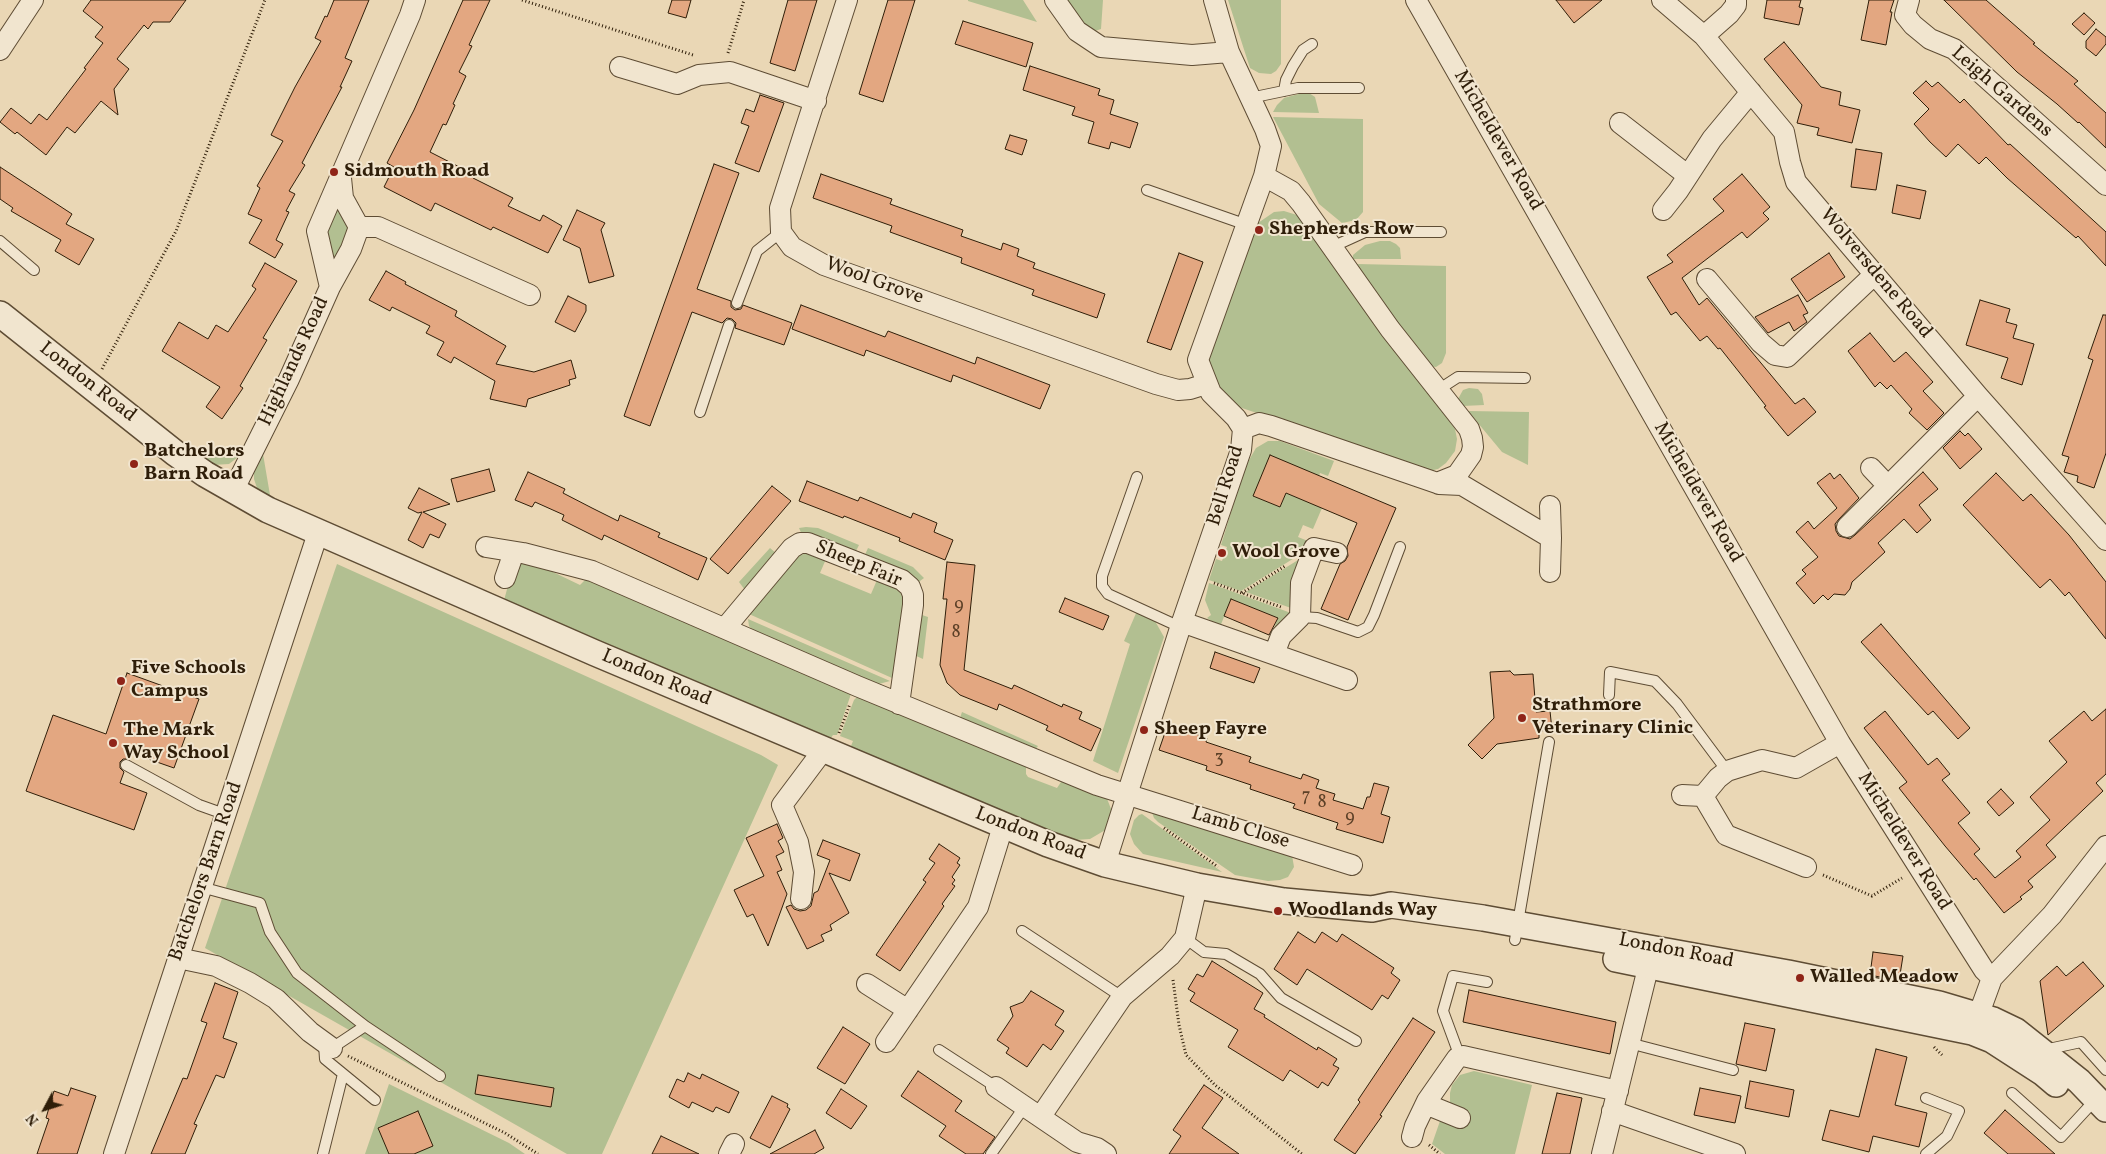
<!DOCTYPE html>
<style>
body{margin:0}
#map{position:relative;width:2106px;height:1154px;overflow:hidden;background:#ead7b5;font-family:Vollkorn,serif}
canvas{display:block}
.north{position:absolute;left:20px;top:1084px;width:50px;height:50px;-webkit-text-stroke:4px #f1e5cf;paint-order:stroke;rotate:230deg;font-size:14px;font-weight:700;line-height:20px;text-align:center;color:#2f1e09}
.north::after{content:'';display:block;margin:auto;width:18px;height:22px;background:#2f1e09;clip-path:polygon(50% 0,100% 100%,50% 72%,0 100%)}
</style>
<div id="map">
<canvas width="2106" height="1154"></canvas>
<div class="north">N</div>
</div>
<script>
const ctx = document.querySelector('canvas').getContext('2d');
ctx.lineJoin = 'round';
function paint(path, color) {
  ctx.fillStyle = color;
  ctx.fill(path, 'evenodd');
}
function poly(rows) {
  const path = new Path2D();
  for (const r of rows) {
    path.moveTo(r[0], r[1]);
    for (let i = 2; i < r.length; i += 2) path.lineTo(r[i], r[i + 1]);
  }
  return path;
}
function stroke(path, color, width, dash) {
  ctx.strokeStyle = color;
  ctx.lineWidth = width;
  ctx.lineCap = dash ? 'butt' : 'round';
  ctx.setLineDash(dash || []);
  ctx.stroke(path);
}
function label(font, color, halo, rows, align = 'center') {
  ctx.font = font + ' Vollkorn,serif';
  ctx.lineWidth = 4;
  ctx.setLineDash([]);
  ctx.textBaseline = 'middle';
  ctx.strokeStyle = halo;
  ctx.fillStyle = color;
  for (const [text, x, y, turn = 0] of rows) {
    ctx.save();
    ctx.translate(x, y);
    ctx.rotate((+turn || 0) * Math.PI / 180);
    ctx.textAlign = isNaN(turn) ? turn : align;
    if (halo) ctx.strokeText(text, 0, 0);
    ctx.fillText(text, 0, 0);
    ctx.restore();
  }
}
const green = poly([
 [968,0,1023,0,1037,22,968,1],
 [1065,0,1103,0,1101,29,1095,31,1082,23],
 [1228,0,1281,0,1281,64,1276,71,1271,74,1259,73,1250,68],
 [1302,93,1309,93,1315,97,1319,113,1273,112,1277,105,1284,98],
 [1273,117,1363,119,1363,212,1356,220,1342,223,1319,204],
 [338,209,347,218,349,231,336,258,332,257,326,231,334,212],
 [1284,211,1300,216,1455,429,1457,439,1455,451,1446,463,1438,469,1429,471,1236,406,1211,379,1208,361,1210,352,1258,223,1274,212],
 [1380,241,1390,241,1396,244,1400,248,1401,259,1353,259,1353,255,1365,245],
 [1357,264,1446,266,1446,353,1442,363,1436,367,1429,366,1396,325],
 [1469,388,1478,389,1482,394,1484,405,1463,406,1458,399,1463,390],
 [1468,411,1529,412,1528,465,1502,452],
 [1268,441,1280,441,1334,461,1328,476,1320,473,1319,476,1253,496,1280,507,1286,493,1322,508,1313,529,1303,525,1298,537,1308,541,1304,552,1241,591,1209,580,1216,559,1222,561,1227,547,1221,545,1245,467,1256,448],
 [244,447,246,448,242,454,229,464,213,465,204,459],
 [261,451,263,454,270,495,268,499,258,491,254,479,254,471],
 [806,527,818,528,859,545,855,553,803,537,799,528],
 [770,548,777,554,745,590,739,582],
 [868,548,913,567,924,578,916,584,864,557],
 [810,552,826,559,820,573,871,594,877,580,897,588,901,593,904,602,894,677,892,678,749,614,797,556],
 [1303,557,1293,584,1291,608,1246,592],
 [530,561,580,585,588,577,852,691,837,735,833,735,828,742,503,604,509,582,519,563],
 [337,564,761,755,778,765,602,1154,567,1154,205,948],
 [1209,583,1291,613,1272,633,1278,618,1231,599,1220,627,1207,618,1211,615,1205,600],
 [1137,611,1155,621,1164,637,1118,773,1093,761,1130,644,1124,641],
 [919,614,928,617,923,659,914,655],
 [748,619,890,681,875,685,754,632,749,626],
 [858,696,1026,766,1026,774,1028,777,1057,788,1061,782,1064,781,1106,796,1111,809,1111,818,1107,829,1090,839,1075,840,989,809,849,751,853,741,840,736,854,700],
 [962,712,1038,746,1035,750,959,721],
 [1151,810,1292,855,1294,867,1288,877,1280,880,1268,881,1235,875,1158,822,1154,818],
 [1142,814,1222,872,1143,854,1134,844,1130,834,1134,820,1139,815],
 [1474,1071,1532,1085,1515,1154,1445,1154,1432,1144,1440,1121,1461,1126,1450,1102,1450,1093,1452,1085,1460,1075],
 [389,1084,509,1143,525,1154,365,1154]
]);
const building = poly([
 [91,0,186,0,170,22,153,22,148,29,144,25,117,59,129,69,114,89,118,115,101,101,75,133,67,127,46,155,17,132,15,134,0,122,11,108,31,124,39,114,47,120,86,69,84,68,103,43,95,37,103,27,83,11,91,0],
 [334,0,369,0,345,58,352,61,340,87,342,87,302,163,305,165,289,191,295,194,286,211,289,212,276,240,283,244,275,258,249,243,262,220,248,214,260,188,257,186,283,141,271,135,295,87,321,41,315,38,325,16,327,17,334,0],
 [463,0,490,0,469,45,472,46,459,72,466,76,453,104,455,105,446,125,443,124,430,152,475,175,473,178,513,198,508,206,540,221,543,215,562,226,548,253,493,227,491,230,435,203,431,211,384,187,394,167,387,163,414,110,463,0],
 [672,0,691,0,686,18,668,13,672,0],
 [788,0,817,0,795,71,770,63,788,0],
 [888,0,915,0,883,102,859,94,888,0],
 [1556,0,1602,0,1574,23,1556,0],
 [1767,0,1801,0,1799,7,1803,8,1799,25,1764,18,1767,0],
 [1869,0,1894,0,1890,12,1892,12,1886,45,1861,40,1869,0],
 [1944,0,1986,0,2035,43,2033,44,2078,81,2074,84,2106,113,2106,148,2079,122,2078,123,2057,104,2017,72,1944,0],
 [2084,13,2095,23,2084,35,2072,24,2084,13],
 [963,21,1033,43,1026,67,955,44,963,21],
 [2096,29,2106,37,2106,44,2096,56,2086,48,2086,41,2096,29],
 [1784,42,1821,87,1841,92,1839,105,1860,110,1852,143,1817,135,1819,128,1797,123,1802,105,1764,59,1784,42],
 [1030,66,1100,89,1098,95,1114,100,1110,114,1138,123,1130,148,1111,142,1109,149,1088,143,1094,122,1072,115,1075,107,1023,90,1030,66],
 [1926,81,1932,87,1938,82,1960,103,1964,99,2008,145,2010,144,2106,232,2106,266,2078,236,2076,238,2007,178,1986,157,1979,164,1958,144,1946,157,1930,142,1914,124,1929,109,1913,93,1926,81],
 [760,95,784,103,759,172,735,163,749,126,741,123,746,109,754,112,760,95],
 [1010,135,1027,140,1022,155,1005,149,1010,135],
 [1856,149,1882,153,1876,190,1851,187,1856,149],
 [714,164,739,173,697,289,731,301,731,307,735,310,741,309,743,305,792,323,784,345,735,328,736,323,732,319,727,318,722,323,692,312,650,426,624,416,714,164],
 [0,167,72,214,66,224,94,239,79,265,55,251,61,240,11,211,13,208,0,199,0,167],
 [821,174,892,199,890,204,963,230,961,236,1001,250,1003,243,1019,249,1017,256,1035,263,1033,268,1105,294,1097,318,1032,295,1034,290,961,263,962,258,890,232,892,226,813,198,821,174],
 [1742,174,1770,207,1763,213,1769,219,1747,238,1742,232,1682,278,1699,305,1707,298,1795,404,1804,398,1816,412,1788,436,1764,407,1766,406,1720,348,1718,349,1707,336,1700,341,1676,312,1671,315,1647,277,1673,262,1667,255,1724,211,1713,199,1742,174],
 [1897,185,1926,191,1920,219,1892,213,1897,185],
 [577,210,605,223,601,230,614,276,589,283,580,248,563,240,577,210],
 [1179,253,1203,262,1171,350,1147,342,1179,253],
 [1829,253,1845,277,1807,302,1791,279,1829,253],
 [265,263,297,281,263,338,267,340,240,386,243,388,222,419,206,407,220,387,162,351,179,322,208,339,216,325,228,332,256,289,252,286,265,263],
 [386,271,406,282,405,284,457,311,455,316,506,346,496,364,534,372,571,360,576,378,569,380,570,385,528,399,526,407,490,399,495,381,454,357,451,363,437,355,444,342,426,333,430,326,392,307,390,311,369,300,386,271],
 [1798,295,1808,313,1803,315,1807,322,1794,331,1789,322,1768,333,1755,317,1798,295],
 [568,296,586,305,586,311,575,332,555,322,568,296],
 [1980,300,2010,309,2006,322,2017,325,2013,338,2034,344,2022,385,2001,378,2008,358,1966,345,1980,300],
 [801,305,885,337,888,331,975,364,977,357,1050,385,1040,409,953,375,951,382,866,350,864,356,792,329,801,305],
 [2103,315,2106,315,2106,453,2094,488,2077,482,2078,476,2064,472,2069,457,2062,455,2093,360,2088,358,2103,315],
 [1870,333,1894,362,1906,352,1933,382,1923,391,1944,413,1927,430,1909,413,1912,409,1891,385,1887,389,1880,382,1875,387,1848,351,1870,333],
 [1960,431,1965,436,1968,433,1982,449,1960,469,1943,448,1960,431],
 [1270,455,1396,508,1348,620,1321,609,1340,564,1345,561,1348,556,1347,547,1357,523,1286,493,1280,507,1253,496,1270,455],
 [489,469,495,491,457,502,451,479,489,469],
 [528,472,565,489,563,493,592,508,618,521,620,515,660,533,658,537,707,558,698,580,604,535,602,540,562,520,564,515,535,502,532,507,515,500,528,472],
 [1923,472,1938,489,1919,505,1931,520,1917,533,1904,519,1878,543,1885,552,1852,582,1850,589,1845,595,1834,594,1828,600,1823,595,1814,604,1796,583,1806,574,1802,570,1818,557,1796,532,1808,521,1814,529,1837,508,1817,483,1830,473,1834,479,1840,474,1859,498,1839,519,1835,524,1836,531,1839,536,1850,539,1855,535,1923,472],
 [1996,473,2023,501,2031,494,2069,535,2106,582,2106,639,2069,592,2065,596,2050,579,2040,588,1963,505,1996,473],
 [807,481,858,501,860,497,911,518,913,513,937,523,934,532,953,540,945,560,899,541,900,538,844,516,843,518,799,501,807,481],
 [772,486,791,501,728,574,710,559,772,486],
 [419,488,450,504,423,512,446,524,439,538,430,534,423,548,408,540,422,512,418,513,408,508,419,488],
 [947,562,975,565,964,670,1012,689,1014,685,1062,707,1063,704,1082,712,1079,719,1101,729,1091,751,1046,730,1048,726,999,704,997,710,960,695,947,683,940,665,947,599,943,599,947,562],
 [1065,598,1109,616,1103,630,1059,612,1065,598],
 [1231,599,1278,618,1269,635,1224,616,1231,599],
 [1881,624,1970,728,1958,739,1933,711,1928,715,1861,642,1881,624],
 [1215,652,1260,668,1254,683,1210,668,1215,652],
 [1510,671,1514,675,1533,674,1536,712,1550,711,1552,730,1539,731,1539,738,1497,744,1482,759,1468,745,1494,718,1490,672,1510,671],
 [127,673,199,699,174,768,131,753,128,759,123,759,120,762,120,768,124,772,120,783,147,793,134,830,26,791,53,715,106,734,127,673],
 [2106,709,2106,774,2096,783,2103,791,2046,845,2056,857,2028,881,2033,887,2020,897,2022,899,2004,913,1976,878,1974,880,1945,846,1899,788,1907,782,1864,728,1885,711,1928,765,1937,758,1950,774,1942,780,1970,813,1958,823,1980,849,1974,854,1995,878,2021,857,2016,851,2050,820,2030,797,2067,762,2049,741,2084,711,2092,721,2106,709],
 [1168,724,1207,738,1206,742,1251,757,1249,762,1301,779,1303,774,1319,780,1316,788,1335,794,1333,800,1363,809,1367,797,1370,797,1374,783,1389,787,1381,814,1390,817,1383,843,1336,829,1338,823,1293,808,1295,804,1250,789,1251,785,1206,770,1207,766,1159,750,1168,724],
 [2001,789,2014,803,1999,816,1987,802,2001,789],
 [777,824,783,838,778,841,784,852,776,856,782,870,777,872,787,894,768,946,753,914,747,917,734,890,764,876,746,838,777,824],
 [823,840,860,854,850,881,829,873,849,913,830,925,832,930,821,935,824,941,807,949,786,907,791,905,794,909,800,911,806,910,811,906,814,893,818,891,830,860,817,855,823,840],
 [939,844,960,858,957,863,960,865,952,877,955,880,952,884,955,886,942,904,944,906,900,971,876,955,926,882,923,880,935,863,929,859,939,844],
 [1298,932,1315,943,1322,932,1337,942,1342,934,1394,968,1391,973,1400,980,1388,999,1382,995,1372,1010,1307,969,1297,985,1274,969,1298,932],
 [1873,952,1903,956,1899,981,1870,975,1873,952],
 [1212,961,1263,993,1254,1009,1265,1015,1264,1017,1317,1050,1318,1047,1337,1059,1333,1065,1339,1068,1328,1086,1322,1082,1318,1088,1290,1070,1283,1081,1228,1047,1238,1030,1190,1001,1195,993,1188,989,1197,974,1203,977,1212,961],
 [2083,962,2104,986,2048,1035,2040,981,2057,966,2066,976,2083,962],
 [215,983,238,992,223,1038,237,1043,224,1078,216,1075,194,1124,197,1125,185,1154,151,1154,183,1078,187,1079,207,1023,201,1021,215,983],
 [1469,990,1616,1022,1610,1054,1463,1022,1469,990],
 [1031,991,1064,1011,1055,1025,1064,1031,1051,1050,1043,1044,1027,1067,1006,1053,1009,1048,997,1040,1013,1016,1010,1007,1023,1002,1031,991],
 [1413,1018,1435,1032,1380,1115,1382,1116,1355,1154,1334,1140,1360,1102,1358,1100,1413,1018],
 [1745,1023,1775,1029,1766,1071,1736,1064,1745,1023],
 [843,1027,870,1044,845,1084,817,1068,843,1027],
 [1876,1049,1907,1057,1895,1105,1927,1113,1919,1147,1873,1136,1869,1152,1822,1140,1830,1110,1859,1117,1876,1049],
 [918,1071,962,1101,955,1111,995,1137,983,1154,966,1154,939,1136,946,1126,901,1096,918,1071],
 [688,1073,700,1079,702,1074,739,1092,729,1113,716,1107,713,1112,692,1102,689,1108,669,1097,677,1079,684,1082,688,1073],
 [478,1075,554,1088,551,1107,475,1094,478,1075],
 [1750,1081,1794,1090,1789,1117,1745,1108,1750,1081],
 [1204,1085,1223,1098,1202,1128,1239,1154,1169,1154,1181,1136,1173,1130,1204,1085],
 [71,1088,96,1096,77,1154,37,1154,49,1119,46,1118,54,1091,68,1096,71,1088],
 [1700,1088,1741,1096,1735,1123,1694,1115,1700,1088],
 [841,1089,867,1106,851,1129,826,1113,841,1089],
 [1557,1093,1582,1098,1570,1154,1542,1154,1557,1093],
 [772,1096,788,1104,787,1107,790,1109,770,1148,750,1138,772,1096],
 [2005,1110,2055,1154,2008,1154,1984,1133,2005,1110],
 [418,1111,433,1146,414,1154,389,1154,378,1128,418,1111],
 [815,1130,824,1148,814,1154,770,1154,815,1130],
 [661,1136,699,1154,652,1154,661,1136]
]);
const path = poly([
 [522,0,693,55],
 [728,53,744,0],
 [102,369,176,231,265,0],
 [1214,583,1281,607],
 [1242,593,1285,566],
 [839,733,850,704],
 [1164,828,1218,867],
 [1823,875,1872,896,1902,878],
 [1173,980,1179,1025,1186,1055,1215,1085,1302,1154],
 [1934,1047,1942,1055],
 [348,1056,505,1133,538,1154],
 [1429,1145,1440,1154]
]);
const service = poly([
 [1284,91,1286,80,1293,66,1303,50,1312,44],
 [1250,98,1298,88,1359,88],
 [1147,190,1247,225],
 [0,241,34,270],
 [1332,247,1365,232,1441,232],
 [737,303,757,251,781,232],
 [1438,390,1458,377,1525,378],
 [700,412,729,325],
 [1137,477,1102,576,1102,586,1108,594,1180,627],
 [1300,617,1317,618,1358,632,1368,627,1374,615,1400,547],
 [1609,695,1610,672,1655,681,1677,704,1727,771],
 [126,765,199,805,227,815],
 [201,887,260,903,270,932,297,973,365,1026,440,1076],
 [1022,931,1122,997],
 [1185,938,1204,952,1226,954,1260,974,1281,998,1356,1041],
 [1515,940,1549,742],
 [1629,1043,1733,1070],
 [324,1044,325,1059,375,1100],
 [332,1048,365,1026],
 [939,1050,996,1087],
 [2044,1050,2081,1042,2106,1070],
 [1460,1057,1443,1011,1453,976,1487,982],
 [2012,1093,2061,1137,2096,1099],
 [323,1154,343,1074],
 [991,1154,1025,1106],
 [1926,1154,1947,1136,1959,1111,1926,1098]
]);
const minor = poly([
 [847,0,780,208,781,232,792,247,824,265,1156,384,1178,390,1190,389,1206,384],
 [1055,0,1077,31,1101,47,1192,55,1229,52],
 [1416,0,1840,743,1984,970,1992,978],
 [1662,0,1704,36,1784,132,1790,162,1796,182,1978,396,2106,540],
 [1909,0,1905,15,1913,25,1930,39,1954,49,2106,185],
 [1704,36,1729,14,1736,5,1736,0],
 [0,50,33,0],
 [620,67,677,84,699,75,730,72,816,101],
 [1620,123,1687,175],
 [1663,210,1678,191,1712,139,1751,92],
 [359,227,378,227,530,295],
 [1707,279,1761,343,1775,355,1787,357,1875,274],
 [330,287,351,249,359,227,343,198,341,178],
 [1243,429,1259,423,1271,426,1437,483,1457,475,1471,455,1473,447,1472,438,1469,429,1390,329,1301,203,1291,191,1264,176],
 [1871,468,1888,486],
 [1439,484,1462,485,1551,538,1550,572],
 [233,491,289,379,330,287,317,231,410,15,415,0],
 [1550,506,1551,538],
 [1847,527,1978,396],
 [486,547,523,553,592,571,857,686,1097,785,1352,865],
 [505,578,514,552],
 [1182,622,1347,680],
 [725,628,792,548,800,543,808,543,902,580,910,587,913,595,913,605,899,704],
 [1274,654,1281,636,1300,617,1301,583,1314,548,1337,553],
 [1682,795,1703,796],
 [1105,864,1182,622,1241,450,1243,429,1236,418,1211,393,1198,360,1264,176,1271,146,1265,129,1229,52,1214,0],
 [1806,867,1726,835,1703,796,1718,778,1727,771,1762,760,1796,768,1840,743],
 [801,899,804,872,798,842,782,805,824,749],
 [178,958,216,966,250,983,276,999,310,1032,332,1048],
 [867,984,908,1010],
 [1973,1030,1992,978,2052,915,2106,846],
 [886,1042,978,907,1003,826],
 [996,1087,1077,1142,1097,1148,1106,1154],
 [1427,1101,1433,1107,1460,1118],
 [1612,1111,1735,1154],
 [1041,1116,1122,997,1170,956,1185,938,1197,886],
 [1412,1137,1415,1126,1427,1101,1457,1058,1463,1056,1618,1091],
 [114,1154,318,533],
 [729,1154,734,1144],
 [1602,1154,1652,952]
]);
const tertiary = poly([
 [0,314,175,453,205,474,268,510,595,653,1048,844,1105,864,1197,886,1284,901,1372,909,1391,905,1483,918,1788,973,1939,1004,1993,1020,2016,1031,2079,1081,2106,1109],
 [1616,959,1972,1032,1992,1040,2043,1073,2056,1084]
]);
const markers = [
 [334,172,5,"#8f2418"],
 [1259,230,5,"#8f2418"],
 [134,464,5,"#8f2418"],
 [1222,553,5,"#8f2418"],
 [121,681,5,"#8f2418"],
 [1522,718,5,"#8f2418"],
 [1144,730,5,"#8f2418"],
 [113,743,5,"#8f2418"],
 [1278,911,5,"#8f2418"],
 [1800,978,5,"#8f2418"]
];
const numberNames = [
 ["9",959,607],
 ["8",956,634],
 ["3",1219,760],
 ["7",1306,798],
 ["8",1322,804],
 ["9",1350,819]
];
const streetNames = [
 ["Leigh Gardens",2001,93,41],
 ["Micheldever Road",1497,141,60],
 ["Wolversdene Road",1875,274,50],
 ["Wool Grove",874,282,20],
 ["Highlands Road",295,362,-65],
 ["London Road",87,383,38],
 ["Bell Road",1227,486,-73],
 ["Micheldever Road",1697,493,60],
 ["Sheep Fair",858,565,23],
 ["London Road",656,679,23],
 ["Lamb Close",1240,829,17],
 ["London Road",1030,835,21],
 ["Micheldever Road",1903,842,58],
 ["Batchelors Barn Road",207,872,-71],
 ["London Road",1676,952,11]
];
const poiNames = [
 ["Sidmouth Road",344,172],
 ["Shepherds Row",1269,230],
 ["Batchelors",144,452],
 ["Barn Road",144,475],
 ["Wool Grove",1232,553],
 ["Five Schools",131,669],
 ["Campus",131,692],
 ["Strathmore",1532,706],
 ["Veterinary Clinic",1532,729],
 ["Sheep Fayre",1154,730],
 ["The Mark",123,731],
 ["Way School",123,754],
 ["Woodlands Way",1288,911],
 ["Walled Meadow",1810,978]
];
paint(green, '#b2bf91');
paint(building, '#e3a781');
stroke(building, '#2f1e09', 1);
stroke(service, '#5e4c34', 12);
stroke(minor, '#5e4c34', 22);
stroke(tertiary, '#5e4c34', 28);
stroke(path, '#2f1e09', 3, [1, 2.5]);
stroke(service, '#f1e5cf', 10);
stroke(minor, '#f1e5cf', 20);
stroke(tertiary, '#f1e5cf', 25);
for (const [x, y, r, color] of markers) {
  const dot = new Path2D();
  dot.arc(x, y, r, 0, 2 * Math.PI);
  ctx.fillStyle = color;
  ctx.fill(dot);
  stroke(dot, '#f1e5cf', 2);
}
label('18px', '#5c4027', null, numberNames);
label('20px', '#2f1e09', '#f1e5cf', streetNames);
label('bold 20px', '#2f1e09', '#f1e5cf', poiNames, 'left');
</script>
